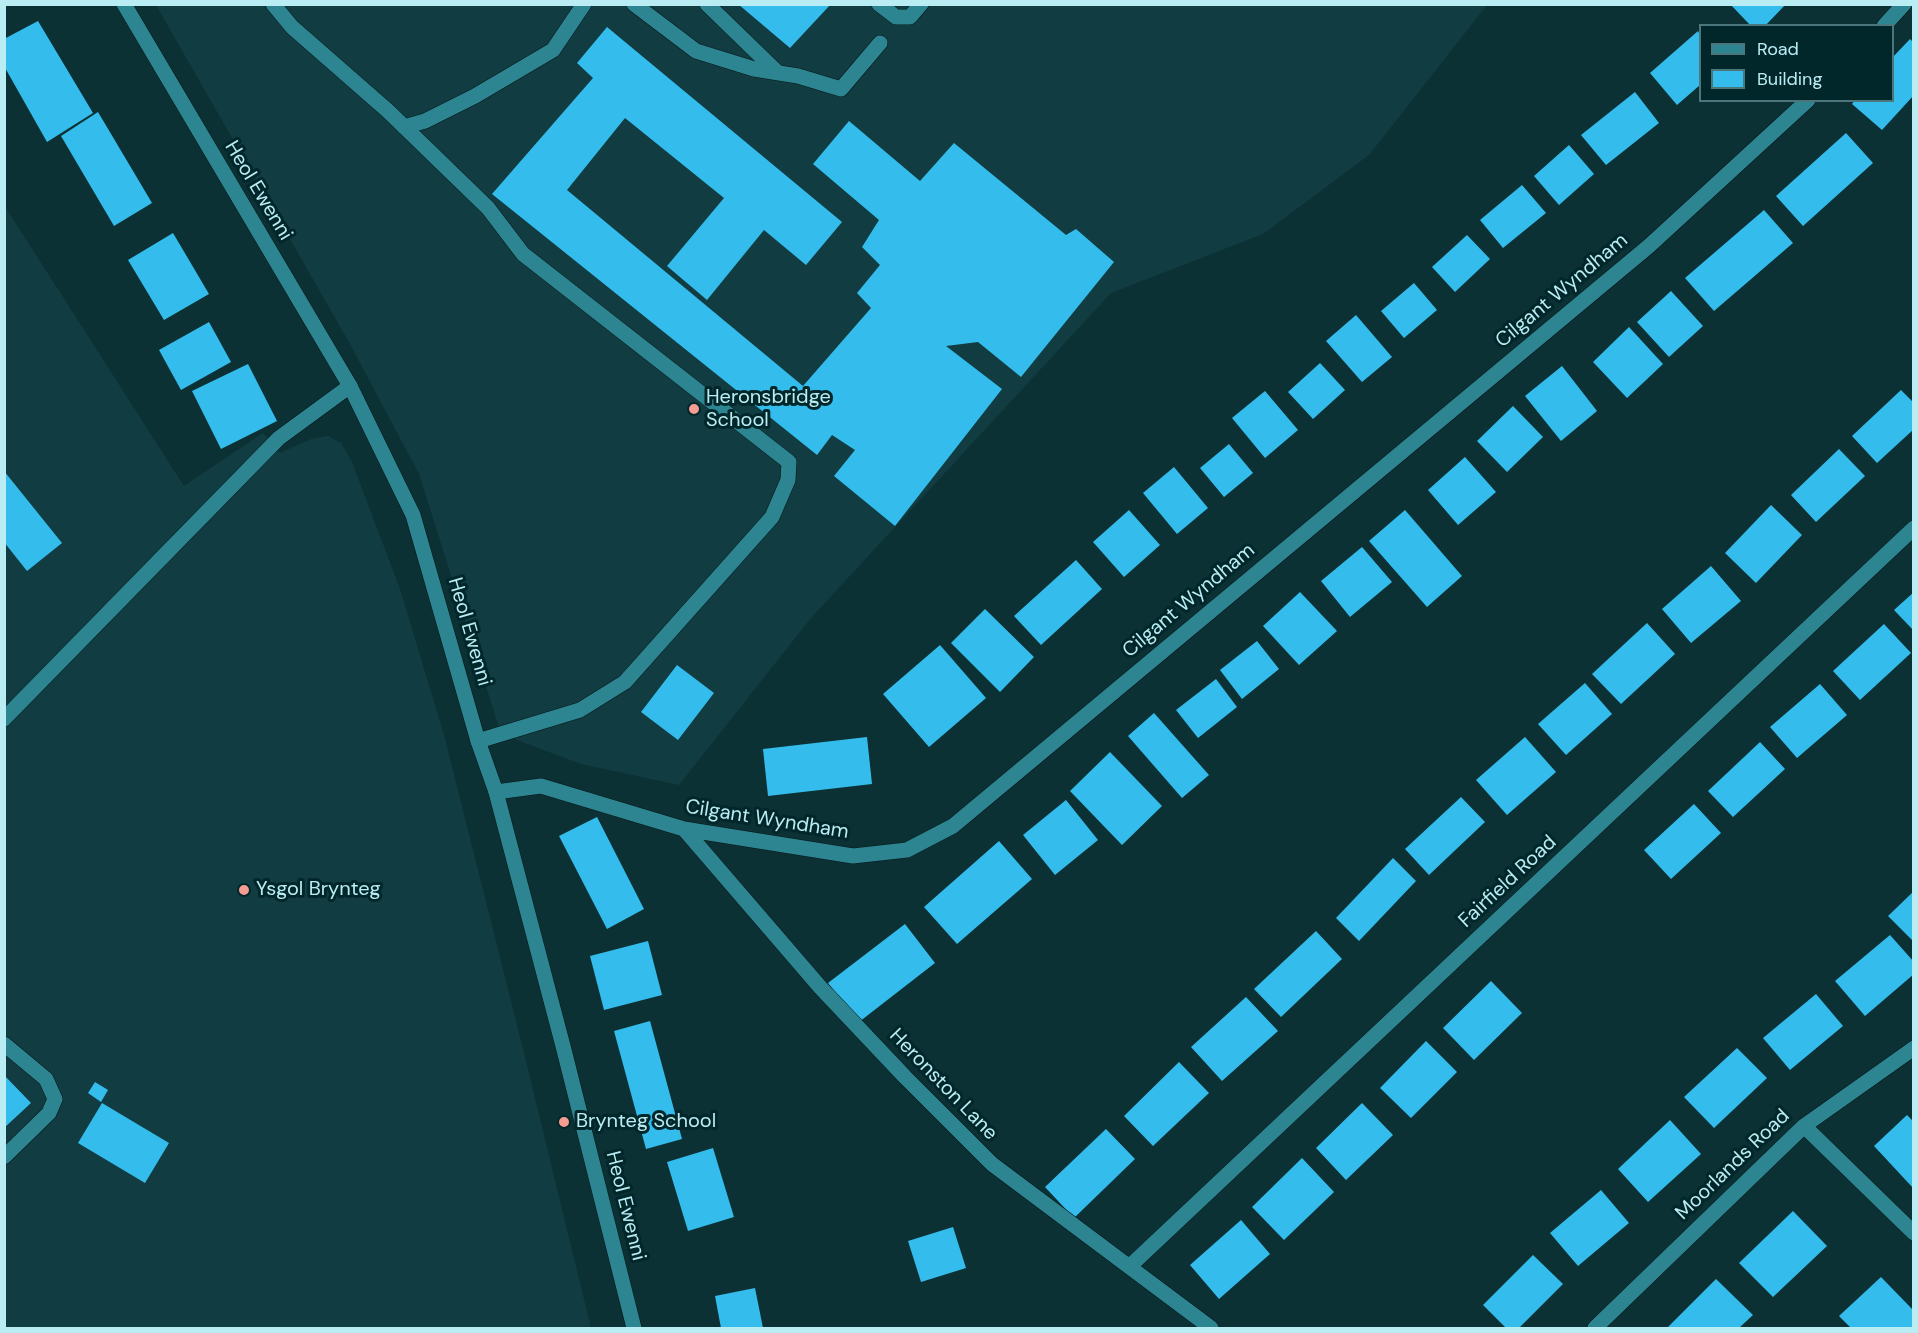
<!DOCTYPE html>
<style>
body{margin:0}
#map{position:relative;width:1918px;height:1333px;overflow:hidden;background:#0c3135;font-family:"DM Sans",sans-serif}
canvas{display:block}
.frame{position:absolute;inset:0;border:6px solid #baecf3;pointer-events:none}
.legend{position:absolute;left:1699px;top:24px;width:195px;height:78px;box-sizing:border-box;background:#01272b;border:2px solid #4b767b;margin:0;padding:8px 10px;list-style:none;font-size:18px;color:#baecf3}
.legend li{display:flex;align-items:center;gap:12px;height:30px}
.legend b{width:30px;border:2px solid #4b767b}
</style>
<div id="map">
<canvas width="1918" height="1333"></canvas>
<div class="frame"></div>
<ul class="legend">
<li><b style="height:8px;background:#2c8590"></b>Road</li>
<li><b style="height:16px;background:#34bdec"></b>Building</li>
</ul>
</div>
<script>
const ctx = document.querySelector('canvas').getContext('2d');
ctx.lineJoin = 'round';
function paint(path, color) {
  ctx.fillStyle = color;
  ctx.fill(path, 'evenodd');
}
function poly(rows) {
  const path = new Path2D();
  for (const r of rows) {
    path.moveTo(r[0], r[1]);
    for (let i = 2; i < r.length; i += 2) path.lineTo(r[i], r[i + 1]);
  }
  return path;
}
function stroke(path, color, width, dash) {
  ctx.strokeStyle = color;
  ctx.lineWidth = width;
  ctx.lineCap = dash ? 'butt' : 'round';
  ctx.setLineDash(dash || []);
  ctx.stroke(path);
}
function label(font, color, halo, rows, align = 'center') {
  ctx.font = font + ' "DM Sans",sans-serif';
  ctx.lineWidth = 6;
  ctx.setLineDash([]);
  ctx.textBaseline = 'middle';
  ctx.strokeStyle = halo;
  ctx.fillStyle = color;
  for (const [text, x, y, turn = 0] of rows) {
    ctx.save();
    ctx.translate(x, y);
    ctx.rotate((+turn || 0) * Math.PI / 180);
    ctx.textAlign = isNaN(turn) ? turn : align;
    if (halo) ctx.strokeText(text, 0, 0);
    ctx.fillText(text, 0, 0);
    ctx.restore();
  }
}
const built = poly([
 [156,5,1487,5,1369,155,1263,234,1111,293,811,618,679,785,581,764,501,734,419,474,350,344],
 [4,205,184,486,263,433,280,453,311,439,328,436,341,443,352,462,400,589,444,735,522,1045,591,1328,5,1328]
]);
const building = poly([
 [738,4,831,4,790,48],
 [1730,4,1786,4,1765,26,1751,26],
 [38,21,93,113,47,142,4,66,4,39],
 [607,27,842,222,806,265,764,230,707,300,667,266,724,198,625,118,567,190,803,386,871,308,857,293,880,265,862,247,879,220,813,164,849,121,920,181,954,143,1066,235,1076,229,1114,262,1021,377,978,342,946,346,1002,389,895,526,834,476,855,450,832,435,817,455,492,194,593,78,577,63],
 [1698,31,1700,35,1700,85,1677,105,1650,73],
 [1910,39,1914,43,1914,95,1882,130,1852,104,1855,100,1892,100,1892,58],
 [1635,92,1659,123,1606,165,1581,135],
 [98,112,152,203,114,226,61,136],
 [1846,133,1873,163,1803,226,1776,196],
 [1569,145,1594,174,1559,205,1534,176],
 [1522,185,1546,213,1503,248,1480,220],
 [1764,210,1793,243,1714,311,1685,278],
 [173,233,209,294,164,320,128,260],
 [1467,235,1490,259,1455,292,1432,267],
 [1414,283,1437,310,1404,338,1381,311],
 [1671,291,1703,326,1669,357,1637,322],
 [1356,315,1392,357,1362,382,1326,341],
 [209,322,231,362,181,390,159,350],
 [1629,327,1663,364,1627,398,1593,362],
 [1320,363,1345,390,1313,419,1288,392],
 [248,364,277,421,221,449,192,391],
 [1562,366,1597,411,1561,441,1525,396],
 [1901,390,1914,403,1914,429,1877,463,1852,436],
 [1265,391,1298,430,1265,458,1232,418],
 [1513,406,1543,437,1507,472,1477,441],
 [1229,444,1253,473,1224,497,1200,468],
 [1839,449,1865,476,1816,522,1791,495],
 [1465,457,1496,492,1458,525,1428,490],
 [1174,467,1208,508,1177,534,1143,493],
 [4,471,62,543,27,571,4,542],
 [1771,505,1802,535,1756,583,1725,553],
 [1129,510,1160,545,1124,577,1093,542],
 [1405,510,1462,576,1427,607,1369,541],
 [1362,547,1392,582,1350,617,1321,581],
 [1076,560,1102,589,1041,645,1014,616],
 [1711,566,1741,601,1691,643,1662,609],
 [1300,592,1337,631,1299,665,1263,626],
 [1914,592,1914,631,1894,610],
 [985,609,1034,657,1000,692,951,643],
 [1647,623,1675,654,1621,704,1592,674],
 [1884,624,1911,653,1860,700,1833,671],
 [1257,641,1279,669,1242,699,1220,670],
 [940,645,986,698,929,747,883,694],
 [677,665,714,693,678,740,641,712],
 [1216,679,1237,707,1198,738,1176,710],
 [1585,683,1612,714,1566,755,1538,724],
 [1820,684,1847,715,1797,758,1770,727],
 [1154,713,1209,775,1182,798,1128,736],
 [867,737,872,784,768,796,763,749],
 [1525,737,1556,772,1507,815,1476,780],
 [1760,742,1785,769,1733,817,1708,791],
 [1110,752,1162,806,1122,845,1070,791],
 [1461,797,1485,822,1429,875,1405,849],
 [1066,800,1098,840,1055,875,1023,835],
 [1694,804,1721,833,1671,879,1644,850],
 [597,817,644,909,607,929,559,836],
 [999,841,1032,879,957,944,924,907],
 [1393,858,1416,881,1359,941,1336,918],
 [1914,891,1914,942,1888,916],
 [905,924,935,963,859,1022,828,983],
 [1316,931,1342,959,1281,1017,1254,989],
 [1890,935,1914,962,1914,974,1865,1016,1835,981],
 [648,941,662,995,604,1010,590,956],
 [1491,981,1522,1013,1474,1060,1443,1028],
 [1816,994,1843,1026,1790,1070,1763,1038],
 [1246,997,1278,1031,1222,1081,1191,1047],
 [650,1021,682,1139,646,1149,614,1031],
 [1426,1041,1457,1072,1411,1118,1380,1088],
 [1737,1048,1767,1078,1714,1128,1684,1097],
 [1179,1062,1209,1093,1153,1146,1124,1116],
 [4,1075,31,1103,4,1128],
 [95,1082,108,1090,101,1102,88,1093],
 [102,1103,169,1143,145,1183,78,1143],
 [1362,1103,1393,1135,1346,1180,1316,1148],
 [1907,1115,1914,1122,1914,1189,1874,1146],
 [1670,1120,1701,1154,1648,1202,1618,1169],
 [1106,1129,1135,1159,1074,1218,1045,1187],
 [713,1148,734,1217,688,1231,667,1162],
 [1302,1158,1334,1192,1284,1240,1252,1207],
 [1601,1190,1629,1223,1578,1266,1550,1233],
 [1793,1211,1827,1246,1773,1297,1739,1263],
 [1241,1220,1270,1254,1219,1299,1190,1265],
 [953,1227,966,1268,921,1282,908,1241],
 [1533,1255,1563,1284,1519,1328,1506,1328,1483,1305],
 [1881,1277,1914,1311,1914,1328,1851,1328,1839,1316],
 [1716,1279,1753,1315,1739,1328,1667,1328],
 [755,1288,763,1328,721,1328,715,1296]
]);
const lane = poly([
 [273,4,292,27,388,111,488,208,523,254,789,462,788,480,772,517,625,682,580,710,478,741],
 [634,4,696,51,754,69,798,76,841,89,880,43],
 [707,4,777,72],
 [879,4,896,17,910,17,921,4],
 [404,127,425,121,475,96,553,50,584,4],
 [4,719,279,438,350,386],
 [4,1044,46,1079,55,1099,49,1113,4,1157]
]);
const street = poly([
 [1884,26,1904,4],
 [496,792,541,786,684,829,853,856,907,850,953,826,1649,246,1808,100],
 [684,829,820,987,905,1077,992,1164,1211,1328],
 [1804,1126,1914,1233],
 [1130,1266,1914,528],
 [1595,1328,1804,1126,1914,1048]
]);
const secondary = poly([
 [124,4,350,386,413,515,478,741,496,792,563,1046,634,1328]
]);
const markers = [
 [694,409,6,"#f59c93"],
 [244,890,6,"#f59c93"],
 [564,1122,6,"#f59c93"]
];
const streetNames = [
 ["Heol Ewenni",258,191,59],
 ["Cilgant Wyndham",1562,291,-40],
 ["Cilgant Wyndham",1189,601,-40],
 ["Heol Ewenni",469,632,74],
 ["Cilgant Wyndham",767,820,9],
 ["Fairfield Road",1508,882,-43],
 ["Heronston Lane",943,1085,46],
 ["Moorlands Road",1733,1165,-44],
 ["Heol Ewenni",625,1206,76]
];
const poiNames = [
 ["Heronsbridge",706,398],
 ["School",706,421],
 ["Ysgol Brynteg",256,890],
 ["Brynteg School",576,1122]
];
paint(built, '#113c41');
paint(building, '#34bdec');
stroke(lane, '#071618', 16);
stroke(street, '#071618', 16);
stroke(secondary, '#071618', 16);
stroke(lane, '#2c8590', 15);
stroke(street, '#2c8590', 15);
stroke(secondary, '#2c8590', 15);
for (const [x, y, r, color] of markers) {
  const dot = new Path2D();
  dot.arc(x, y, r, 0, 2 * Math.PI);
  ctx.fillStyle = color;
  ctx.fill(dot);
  stroke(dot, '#01272b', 2);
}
label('20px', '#baecf3', '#01272b', streetNames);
label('20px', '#baecf3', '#01272b', poiNames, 'left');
</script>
